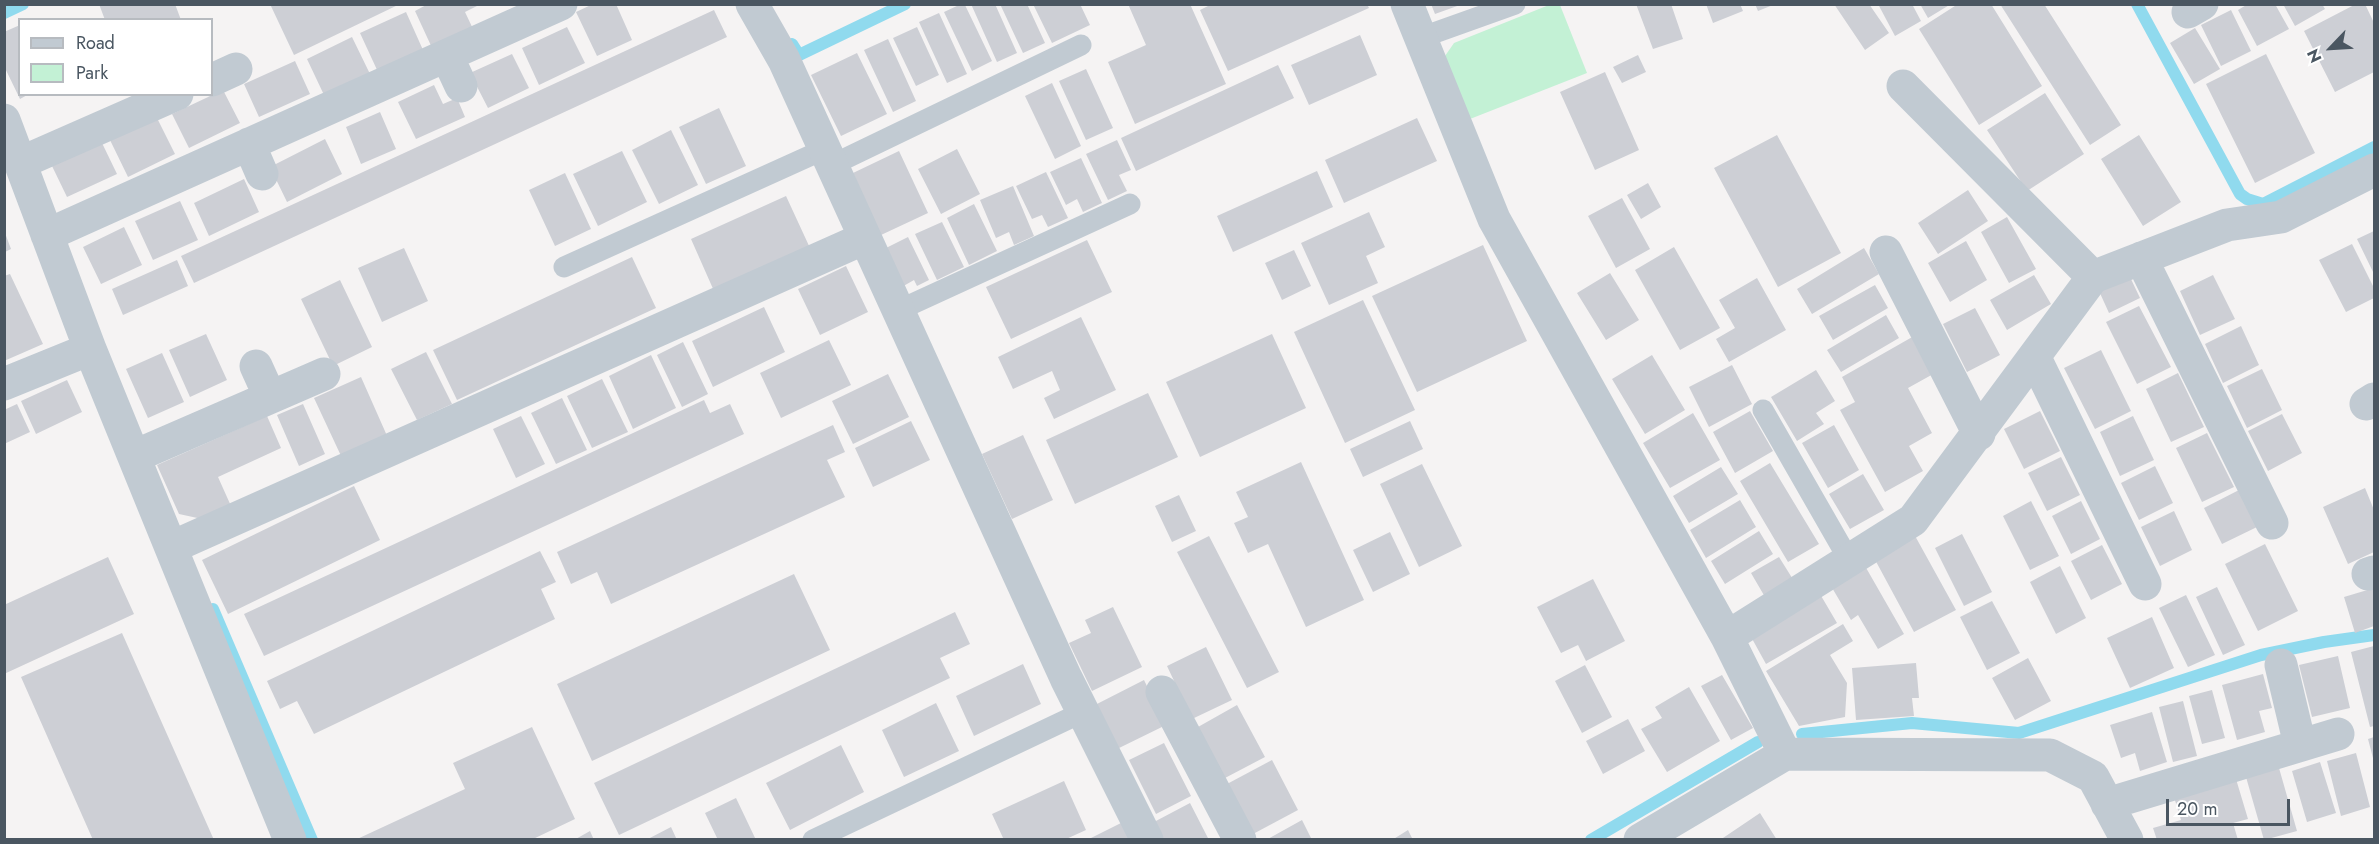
<!DOCTYPE html>
<style>
body{margin:0}
#map{position:relative;width:2379px;height:844px;overflow:hidden;background:#f5f3f3;font-family:Jost,sans-serif}
canvas{display:block}
.frame{position:absolute;inset:0;border:6px solid #4a5661;pointer-events:none}
.legend{position:absolute;left:18px;top:18px;width:195px;height:78px;box-sizing:border-box;background:#fff;border:2px solid #b7bbc0;margin:0;padding:8px 10px;list-style:none;font-size:18px;color:#4a5661}
.legend li{display:flex;align-items:center;gap:12px;height:30px}
.legend b{width:30px;border:2px solid #b7bbc0}
.north{position:absolute;left:2301px;top:18px;width:60px;height:60px;-webkit-text-stroke:4px #fff;paint-order:stroke;rotate:245deg;font-size:16px;font-weight:700;line-height:24px;text-align:center;color:#4a5661}
.north::after{content:'';display:block;margin:auto;width:21px;height:27px;background:#4a5661;clip-path:polygon(50% 0,100% 100%,50% 72%,0 100%)}
.scale{position:absolute;left:2166px;top:799px;width:124px;height:27px;box-sizing:border-box;border:3px solid #4a5661;border-top:0;padding-left:8px;font-size:18px;line-height:21px;white-space:nowrap;color:#4a5661;-webkit-text-stroke:4px #fff;paint-order:stroke}
</style>
<div id="map">
<canvas width="2379" height="844"></canvas>
<div class="frame"></div>
<ul class="legend">
<li><b style="height:8px;background:#c1cad2"></b>Road</li>
<li><b style="height:16px;background:#c3f1d5"></b>Park</li>
</ul>
<div class="north">N</div>
<div class="scale">20 m</div>
</div>
<script>
const ctx = document.querySelector('canvas').getContext('2d');
ctx.lineJoin = 'round';
function paint(path, color) {
  ctx.fillStyle = color;
  ctx.fill(path, 'evenodd');
}
function poly(rows) {
  const path = new Path2D();
  for (const r of rows) {
    path.moveTo(r[0], r[1]);
    for (let i = 2; i < r.length; i += 2) path.lineTo(r[i], r[i + 1]);
  }
  return path;
}
function stroke(path, color, width, dash) {
  ctx.strokeStyle = color;
  ctx.lineWidth = width;
  ctx.lineCap = dash ? 'butt' : 'round';
  ctx.setLineDash(dash || []);
  ctx.stroke(path);
}
const green = poly([
 [1549,5,1560,5,1587,73,1470,119,1445,56,1454,43]
]);
const stream = poly([
 [2137,4,2240,194,2247,199,2263,204,2374,147],
 [4,13,23,4],
 [792,44,799,55,905,4],
 [213,609,312,840],
 [1802,734,1912,723,2019,733,2261,655,2324,642,2374,635],
 [1591,840,1758,742]
]);
const building = poly([
 [99,4,175,4,181,20,105,20],
 [270,4,400,4,294,55],
 [428,4,481,4,465,12,474,31,433,50,415,11],
 [593,4,616,4,632,40,597,56,576,12],
 [971,4,995,4,1017,53,997,62],
 [1000,4,1027,4,1045,43,1023,53],
 [1033,4,1080,4,1090,25,1052,43],
 [1128,4,1190,4,1226,84,1135,124,1108,62,1146,45],
 [1212,4,1367,4,1369,8,1228,71,1200,10],
 [1431,4,1460,4,1460,5,1435,14],
 [1636,4,1671,4,1683,39,1653,49],
 [1706,4,1740,4,1743,11,1713,23],
 [1755,4,1773,4,1773,5,1758,11],
 [1834,4,1869,4,1889,33,1865,50],
 [1878,4,1912,4,1921,21,1895,36],
 [1920,4,1951,4,1928,18],
 [1958,4,1991,4,2042,86,1979,125,1919,29],
 [2000,4,2044,4,2121,125,2090,145],
 [2248,4,2275,4,2289,29,2257,46,2238,10],
 [2283,4,2322,4,2325,9,2295,26],
 [2356,4,2365,4,2374,23,2374,72,2335,92,2304,31],
 [959,5,965,5,992,61,972,71,944,12],
 [714,10,727,37,194,283,181,256],
 [2231,10,2251,51,2221,66,2201,25],
 [406,12,423,50,378,72,360,33],
 [939,13,967,74,947,83,919,22],
 [20,25,20,94,29,94,20,99,4,66,4,32],
 [567,27,585,63,539,85,522,48],
 [917,27,939,75,916,86,893,38],
 [2195,28,2220,69,2194,84,2170,43],
 [1360,35,1377,75,1309,105,1291,65],
 [352,37,370,74,324,95,307,59],
 [888,39,916,101,893,112,864,50],
 [857,53,887,114,841,136,811,75],
 [512,54,529,88,488,108,470,73],
 [2266,54,2315,153,2255,183,2206,84],
 [1638,55,1646,72,1622,83,1613,67],
 [295,61,310,94,259,117,244,84],
 [1278,65,1294,98,1136,171,1121,138],
 [1086,69,1113,128,1086,140,1059,81],
 [1605,72,1639,150,1595,170,1560,92],
 [1052,83,1081,146,1055,159,1025,96],
 [434,85,443,104,457,98,465,117,416,139,398,102],
 [223,90,240,123,189,148,172,114],
 [2045,93,2084,154,2027,191,1987,130],
 [719,108,746,166,706,184,679,127],
 [380,112,396,149,361,164,346,127],
 [157,118,175,154,128,177,110,140],
 [1417,118,1437,161,1344,203,1325,160],
 [671,130,698,185,659,204,632,150],
 [1777,135,1841,253,1778,287,1714,168],
 [2139,135,2181,202,2143,226,2101,159],
 [325,139,342,174,287,202,270,167],
 [1117,140,1131,170,1119,175,1127,191,1108,200,1086,154],
 [102,143,117,174,67,197,52,166],
 [957,149,980,194,941,214,918,169],
 [622,151,647,202,598,226,573,174],
 [899,151,928,213,881,235,853,173],
 [1081,158,1102,203,1083,212,1077,199,1066,205,1050,172],
 [1317,171,1333,207,1233,252,1217,216],
 [1046,172,1068,218,1048,227,1042,215,1032,219,1016,186],
 [565,173,591,229,555,246,529,190],
 [244,179,259,212,209,236,194,203],
 [1648,183,1661,207,1641,219,1627,195],
 [1013,186,1034,236,1014,245,1009,232,996,238,980,200],
 [1968,190,1988,221,1938,254,1918,223],
 [786,196,810,248,714,291,691,239],
 [1622,198,1650,249,1616,268,1588,216],
 [180,201,198,240,153,260,135,221],
 [974,204,997,251,969,265,947,218],
 [1369,212,1385,247,1366,256,1378,283,1329,305,1301,243],
 [2007,217,2036,269,2009,283,1981,232],
 [942,222,964,267,937,280,915,234],
 [124,227,142,265,101,284,83,247],
 [2374,231,2374,274,2357,239],
 [5,233,11,249,5,252],
 [908,237,929,280,917,286,914,280,900,288,882,250],
 [1087,240,1112,292,1011,339,986,287],
 [1966,241,1987,280,1950,302,1928,263],
 [2352,244,2374,288,2374,298,2346,312,2319,260],
 [1483,245,1527,341,1417,392,1372,296],
 [1674,247,1720,328,1680,350,1635,270],
 [404,248,428,301,382,322,358,268],
 [1864,248,1879,274,1812,314,1797,289],
 [1294,250,1311,286,1282,300,1265,263],
 [632,257,656,308,457,400,433,350],
 [177,260,188,286,123,315,112,289],
 [846,266,868,312,820,335,798,289],
 [1610,273,1639,320,1606,340,1577,293],
 [10,274,43,344,4,361,4,276],
 [2034,275,2051,304,2007,330,1990,300],
 [2213,275,2235,319,2200,335,2180,291],
 [2130,277,2140,298,2109,313,2099,291],
 [1757,278,1786,330,1729,362,1716,339,1735,328,1719,300],
 [340,280,372,347,333,366,301,299],
 [1875,285,1888,308,1833,340,1819,316],
 [1363,300,1415,410,1345,443,1294,332],
 [2139,306,2171,367,2137,384,2106,322],
 [764,307,785,352,713,387,692,341],
 [1975,308,2000,355,1967,372,1943,324],
 [1886,315,1899,338,1841,372,1827,350],
 [1081,317,1116,390,1054,419,1044,398,1060,390,1052,371,1013,389,998,357],
 [2241,326,2259,365,2223,383,2205,344],
 [206,334,227,380,190,397,169,350],
 [1272,334,1306,408,1200,457,1166,382],
 [1914,336,1935,373,1908,388,1932,433,1909,446,1923,471,1885,492,1840,410,1855,402,1842,377],
 [829,340,851,385,781,418,760,373],
 [683,342,708,394,682,407,657,355],
 [2101,350,2131,411,2095,429,2064,368],
 [426,352,452,404,417,420,391,369],
 [162,353,184,402,148,418,126,369],
 [651,355,676,408,633,429,609,376],
 [1652,355,1685,410,1645,434,1612,379],
 [1732,365,1752,404,1709,427,1689,387],
 [2262,369,2282,410,2247,428,2227,386],
 [1816,370,1835,401,1816,413,1824,424,1797,441,1771,397],
 [2178,373,2204,427,2171,442,2146,389],
 [888,374,909,417,853,444,832,401],
 [361,377,388,438,342,458,314,398],
 [602,379,628,432,592,448,567,396],
 [67,380,82,412,36,434,21,401],
 [1148,393,1178,457,1075,504,1046,440],
 [562,398,587,450,556,464,531,413],
 [704,400,710,413,730,404,744,434,264,656,244,614],
 [17,404,30,432,4,444,4,410],
 [303,404,325,454,299,466,277,415],
 [1750,411,1773,451,1735,473,1713,432],
 [2040,411,2060,451,2024,469,2004,429],
 [1693,413,1720,460,1670,488,1643,443],
 [2282,414,2302,453,2268,471,2248,431],
 [267,416,281,448,218,477,231,506,202,519,179,514,157,465],
 [521,416,545,464,516,478,493,429],
 [2133,416,2154,460,2120,476,2100,432],
 [911,421,930,460,873,487,855,448],
 [1410,421,1423,449,1363,477,1350,449],
 [833,425,845,452,827,460,845,497,611,604,597,572,571,584,557,552],
 [1834,425,1859,470,1828,488,1802,443],
 [2207,433,2234,487,2202,502,2176,448],
 [1023,435,1053,500,1012,519,982,454],
 [2061,457,2080,495,2047,511,2028,473],
 [1301,462,1364,600,1306,627,1268,544,1248,553,1234,523,1248,517,1236,492],
 [1770,463,1819,544,1788,562,1740,481],
 [1422,464,1462,546,1419,567,1380,484],
 [2155,466,2173,503,2139,520,2121,483],
 [1721,467,1738,494,1689,523,1673,496],
 [1863,474,1884,510,1850,529,1829,494],
 [354,486,380,540,228,614,202,560],
 [2365,488,2374,510,2374,552,2348,564,2323,507],
 [2239,490,2257,527,2222,544,2204,508],
 [1179,495,1196,531,1172,542,1155,506],
 [1740,500,1756,527,1706,558,1690,530],
 [2031,501,2059,556,2030,570,2003,516],
 [2081,501,2100,539,2071,554,2052,516],
 [2174,511,2192,550,2160,566,2141,527],
 [1759,531,1773,554,1725,584,1711,561],
 [1390,532,1410,574,1373,592,1353,550],
 [1914,534,1956,610,1914,632,1873,556],
 [1962,534,1992,592,1964,606,1935,548],
 [1209,536,1279,672,1247,688,1177,552],
 [2265,544,2298,611,2258,631,2225,564],
 [2102,545,2122,584,2091,600,2071,561],
 [540,551,556,582,541,589,555,619,314,734,297,701,280,709,267,681],
 [108,557,134,614,4,674,4,605],
 [1779,557,1794,581,1765,597,1751,573],
 [1865,566,1904,634,1878,649,1858,615,1851,620,1831,586],
 [2060,566,2086,618,2056,634,2030,582],
 [794,574,830,650,592,761,557,684],
 [1593,579,1625,641,1586,661,1578,645,1561,653,1537,607],
 [2217,587,2245,645,2223,655,2196,597],
 [2374,588,2374,626,2355,633,2344,597],
 [1820,594,1837,623,1766,664,1750,635],
 [2186,595,2215,655,2188,667,2159,608],
 [1992,601,2020,653,1987,670,1960,617],
 [1113,607,1142,667,1092,691,1069,643,1091,633,1085,620],
 [955,612,970,644,940,658,950,678,619,835,594,783],
 [2152,617,2174,668,2130,688,2107,638],
 [1843,624,1853,641,1830,655,1847,683,1845,717,1799,726,1766,671],
 [122,633,214,840,93,840,21,677],
 [2374,646,2374,726,2370,727,2351,652],
 [1206,647,1232,700,1192,719,1167,666],
 [2338,656,2350,708,2312,717,2299,665],
 [2028,658,2051,701,2015,720,1992,678],
 [1916,663,1919,698,1912,698,1914,716,1856,720,1852,668],
 [1023,664,1041,704,974,736,956,696],
 [1585,665,1612,717,1582,733,1555,681],
 [2263,674,2272,708,2259,711,2265,732,2237,740,2222,685],
 [1722,675,1753,728,1731,740,1701,686],
 [1144,680,1166,725,1115,750,1093,706],
 [1689,687,1720,741,1667,772,1641,729,1662,718,1655,707],
 [2212,690,2225,738,2202,744,2189,696],
 [2183,701,2197,756,2173,762,2159,707],
 [936,703,959,751,904,777,882,730],
 [1237,705,1265,757,1225,778,1198,727],
 [2152,712,2167,762,2140,771,2135,753,2121,758,2110,725],
 [1628,719,1645,751,1603,774,1586,741],
 [532,727,575,819,531,840,355,840,465,789,453,763],
 [2374,737,2374,762,2368,739],
 [1164,743,1191,796,1156,814,1129,760],
 [841,745,864,792,790,830,766,783],
 [2356,753,2370,807,2341,816,2327,761],
 [1272,760,1298,810,1253,834,1227,784],
 [2320,762,2336,813,2307,822,2292,771],
 [2279,768,2297,831,2264,840,2246,777],
 [2236,779,2248,819,2233,823,2238,840,2157,840,2153,828,2181,820,2174,797],
 [1064,781,1086,830,1064,840,1004,840,992,814],
 [736,798,756,840,718,840,705,813],
 [1190,803,1209,840,1164,840,1154,822],
 [1760,813,1777,840,1720,840],
 [1302,820,1312,840,1266,840],
 [1123,822,1131,840,1087,840],
 [671,827,677,840,646,840],
 [1408,830,1413,840,1392,840],
 [590,831,594,840,574,840]
]);
const lane = poly([
 [1420,38,1515,4],
 [832,165,1081,45],
 [564,267,825,149],
 [899,310,1130,204],
 [1763,410,1849,560],
 [813,840,1083,712]
]);
const street = poly([
 [752,4,784,60,1066,678,1147,840],
 [1407,4,1494,219,1727,637,1785,754,1640,840],
 [2188,12,2202,4],
 [447,56,461,86],
 [212,80,236,69],
 [1903,86,2093,277],
 [4,120,90,349,290,840],
 [249,144,262,174],
 [20,163,177,94],
 [47,235,561,4],
 [1886,252,1979,434],
 [2141,258,2272,523],
 [2035,358,2145,584],
 [256,366,270,397],
 [4,384,90,349],
 [2366,404,2374,399],
 [135,456,324,374],
 [172,547,865,238],
 [2368,574,2374,572],
 [1727,637,1913,520,2093,277,2227,225,2281,217,2374,170],
 [2281,665,2300,745],
 [1162,692,1240,840],
 [1785,754,2050,755,2093,777,2127,840],
 [2107,804,2338,734]
]);
paint(green, '#c3f1d5');
stroke(stream, '#90daee', 12);
paint(building, '#cdcfd5');
stroke(lane, '#c1cad2', 21);
stroke(street, '#c1cad2', 33);
</script>
